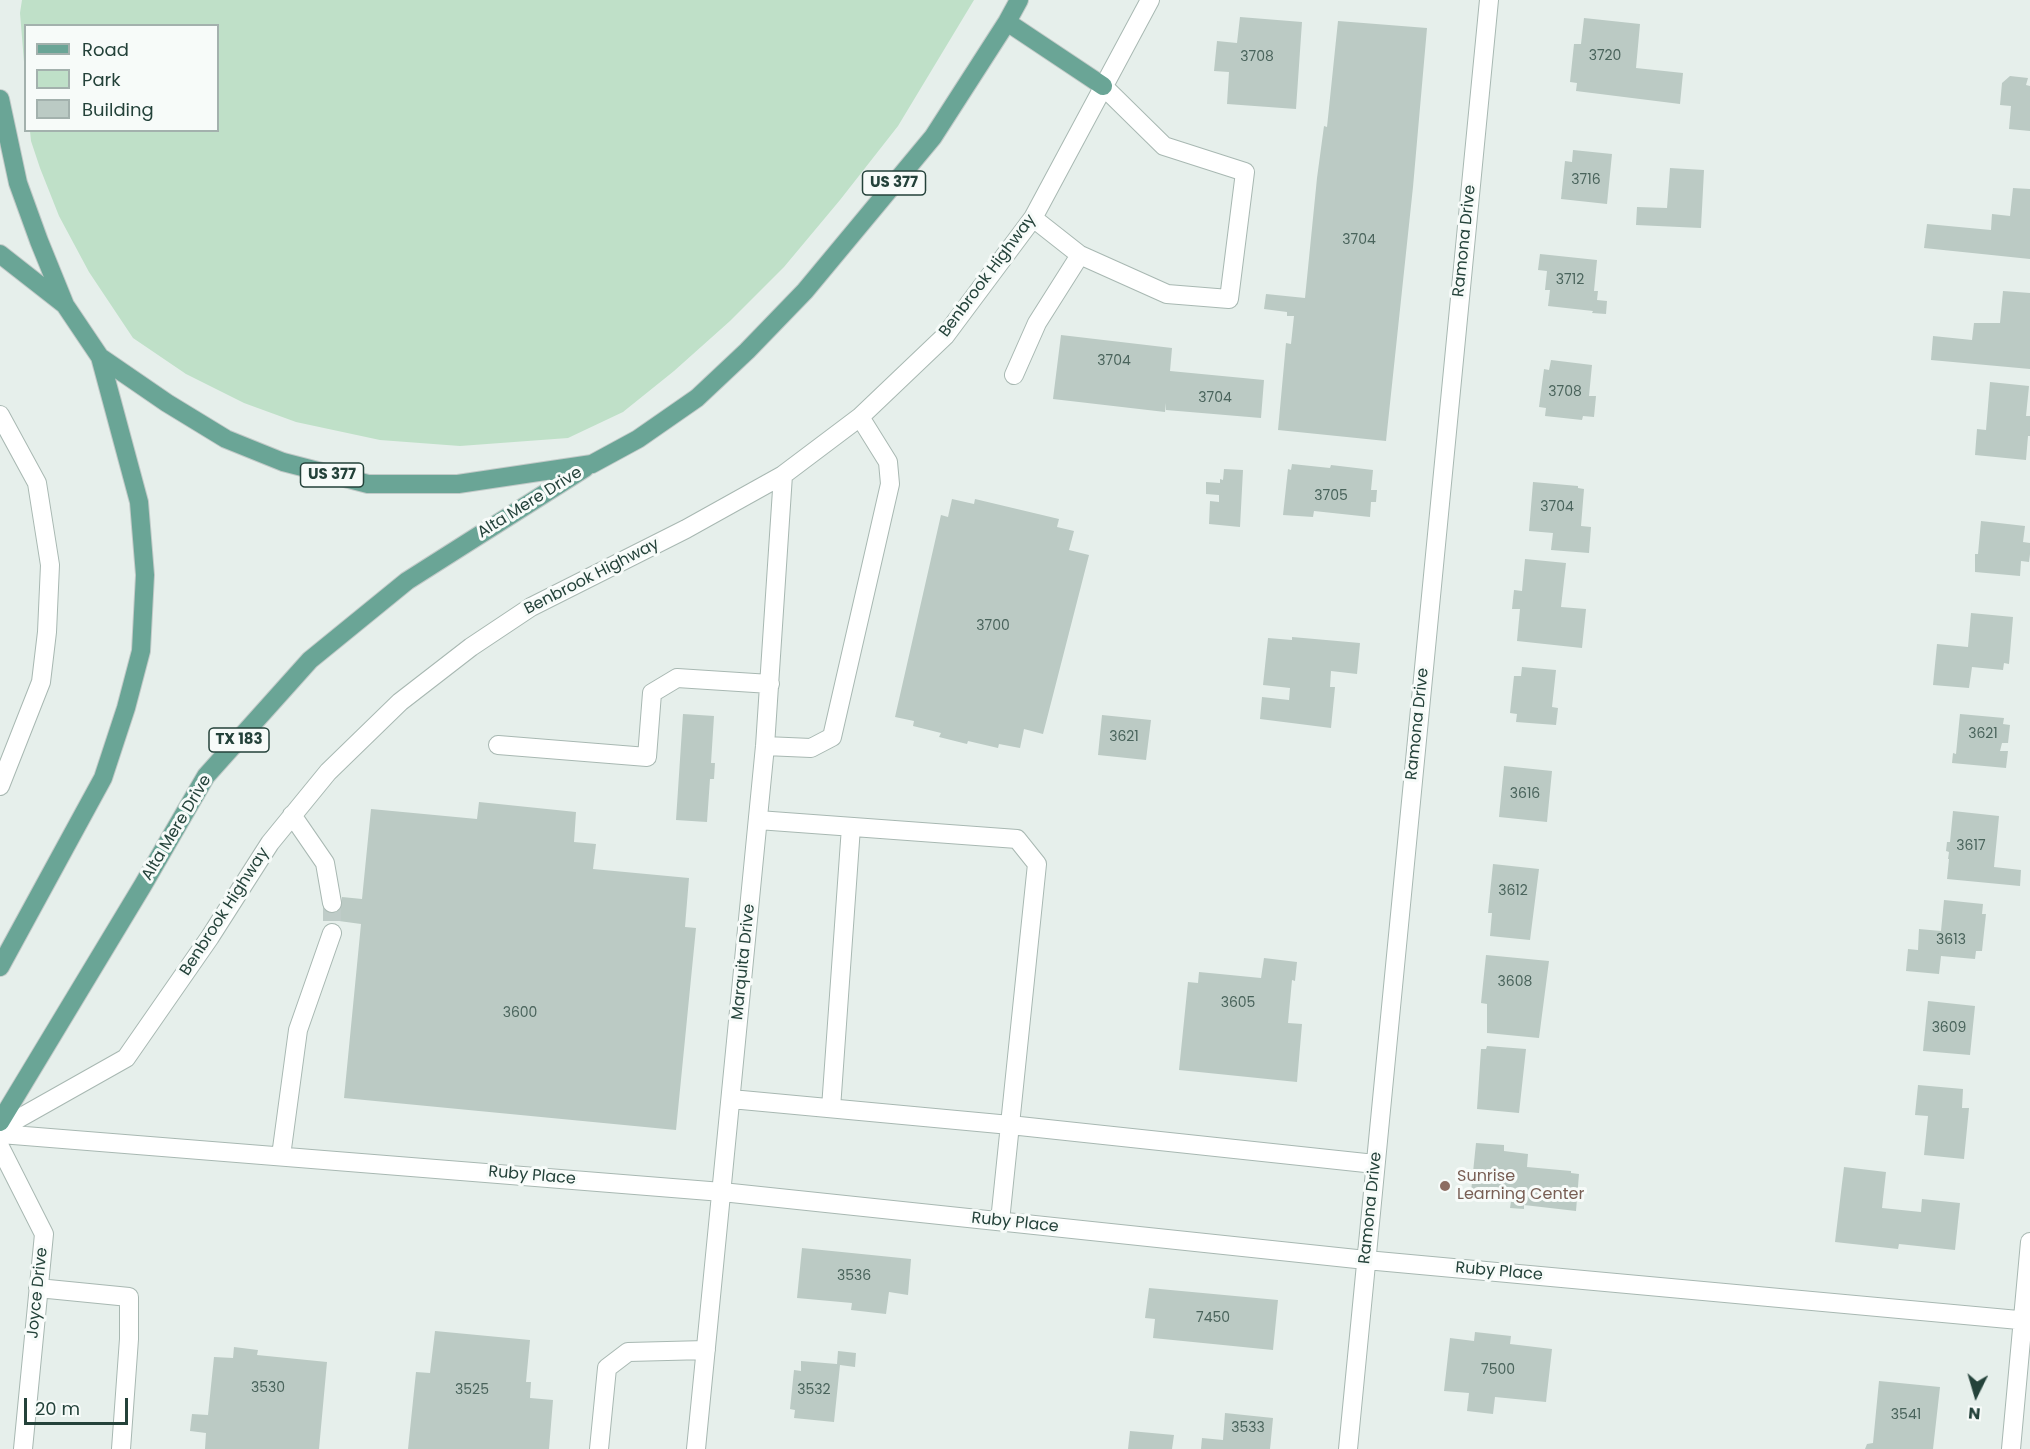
<!DOCTYPE html>
<style>
body{margin:0}
#map{position:relative;width:2030px;height:1449px;overflow:hidden;background:#e6efeb;font-family:Poppins,sans-serif}
canvas{display:block}
.legend{position:absolute;left:24px;top:24px;width:195px;height:108px;box-sizing:border-box;background:#f7fbf9;border:2px solid #a3b1ad;margin:0;padding:8px 10px;list-style:none;font-size:18px;color:#24423a}
.legend li{display:flex;align-items:center;gap:12px;height:30px}
.legend b{width:30px;border:2px solid #a3b1ad}
.north{position:absolute;left:1946px;top:1365px;width:60px;height:60px;-webkit-text-stroke:4px #f7fbf9;paint-order:stroke;rotate:185deg;font-size:16px;font-weight:700;line-height:24px;text-align:center;color:#24423a}
.north::after{content:'';display:block;margin:auto;width:21px;height:27px;background:#24423a;clip-path:polygon(50% 0,100% 100%,50% 72%,0 100%)}
.scale{position:absolute;left:24px;top:1398px;width:104px;height:27px;box-sizing:border-box;border:3px solid #24423a;border-top:0;padding-left:8px;font-size:18px;line-height:21px;white-space:nowrap;color:#24423a;-webkit-text-stroke:4px #f7fbf9;paint-order:stroke}
</style>
<div id="map">
<canvas width="2030" height="1449"></canvas>
<ul class="legend">
<li><b style="height:8px;background:#6aa596"></b>Road</li>
<li><b style="height:16px;background:#bfe0c8"></b>Park</li>
<li><b style="height:16px;background:#bbcac4"></b>Building</li>
</ul>
<div class="north">N</div>
<div class="scale">20 m</div>
</div>
<script>
const ctx = document.querySelector('canvas').getContext('2d');
ctx.lineJoin = 'round';
function paint(path, color) {
  ctx.fillStyle = color;
  ctx.fill(path, 'evenodd');
}
function poly(rows) {
  const path = new Path2D();
  for (const r of rows) {
    path.moveTo(r[0], r[1]);
    for (let i = 2; i < r.length; i += 2) path.lineTo(r[i], r[i + 1]);
  }
  return path;
}
function stroke(path, color, width, dash) {
  ctx.strokeStyle = color;
  ctx.lineWidth = width;
  ctx.lineCap = dash ? 'butt' : 'round';
  ctx.setLineDash(dash || []);
  ctx.stroke(path);
}
function label(font, color, halo, rows, align = 'center') {
  ctx.font = font + ' Poppins,sans-serif';
  ctx.lineWidth = 6;
  ctx.setLineDash([]);
  ctx.textBaseline = 'middle';
  ctx.strokeStyle = halo;
  ctx.fillStyle = color;
  for (const [text, x, y, turn = 0] of rows) {
    ctx.save();
    ctx.translate(x, y);
    ctx.rotate((+turn || 0) * Math.PI / 180);
    ctx.textAlign = isNaN(turn) ? turn : align;
    if (halo) ctx.strokeText(text, 0, 0);
    ctx.fillText(text, 0, 0);
    ctx.restore();
  }
}
const green = poly([
 [22,0,974,0,898,126,840,200,784,267,730,321,674,371,623,412,568,438,460,446,380,440,296,422,244,403,186,374,133,338,89,272,59,216,40,168,31,141,30,131,218,130,218,26,26,26,25,74,20,13]
]);
const building = poly([
 [1240,17,1302,22,1296,109,1227,104,1229,72,1214,71,1217,41,1237,43],
 [1584,18,1640,24,1636,68,1683,73,1680,104,1576,91,1577,83,1570,82,1574,44,1581,44],
 [1338,21,1427,28,1413,187,1386,441,1278,430,1286,343,1291,344,1294,316,1287,316,1287,312,1264,309,1266,294,1305,298,1317,178,1324,126,1327,127],
 [2010,76,2028,78,2026,85,2030,86,2030,131,2009,129,2011,106,2000,105,2002,83],
 [1573,150,1612,154,1607,204,1561,199,1565,161,1572,162],
 [1670,168,1704,170,1701,228,1636,225,1637,207,1667,208],
 [2013,188,2030,189,2030,259,1924,248,1927,224,1991,230,1992,214,2010,216],
 [1540,254,1597,260,1594,291,1598,291,1597,300,1607,301,1606,314,1592,313,1593,311,1548,306,1550,290,1545,290,1547,271,1538,270],
 [2003,291,2030,293,2030,369,1931,360,1933,336,1972,340,1974,323,2000,323],
 [1061,335,1172,348,1170,371,1264,380,1261,418,1166,410,1166,403,1165,412,1053,399],
 [1551,360,1592,365,1589,396,1596,396,1594,417,1583,416,1582,420,1545,416,1546,408,1539,407,1544,369,1549,370],
 [1990,382,2029,386,2026,416,2030,416,2030,436,2028,436,2026,460,1975,455,1977,429,1986,430],
 [1292,464,1330,468,1331,465,1373,470,1371,490,1377,490,1376,502,1371,502,1370,517,1314,511,1313,517,1283,515,1288,469,1291,470],
 [1224,469,1243,470,1240,527,1209,524,1210,501,1219,502,1219,495,1206,494,1206,482,1220,483,1220,479,1223,480],
 [1533,482,1578,486,1578,488,1584,489,1581,526,1591,527,1589,553,1551,550,1553,533,1529,531],
 [952,499,974,504,975,499,1059,519,1057,527,1074,531,1069,550,1089,555,1043,734,1024,729,1020,748,999,744,998,748,968,741,967,744,939,737,941,733,913,726,914,721,895,717,941,515,948,517],
 [1981,521,2025,526,2023,542,2030,543,2030,554,2029,562,2021,561,2020,576,1975,572,1975,554,1978,554],
 [1525,559,1566,563,1561,607,1586,609,1582,648,1517,641,1520,609,1512,609,1514,590,1522,591],
 [1971,613,2013,617,2009,664,2004,663,2003,670,1972,667,1969,688,1933,685,1937,644,1968,647],
 [1292,637,1360,643,1357,674,1331,671,1330,687,1335,687,1331,728,1260,719,1262,697,1289,700,1290,688,1263,685,1268,638,1292,640],
 [1522,667,1556,670,1552,707,1558,708,1556,725,1516,722,1517,714,1510,713,1514,676,1521,676],
 [683,714,714,716,711,763,715,763,714,779,710,779,707,822,676,820],
 [1960,714,2004,718,2003,724,2010,725,2008,743,2002,743,2000,751,2008,751,2006,768,1952,763,1953,753,1956,754],
 [1102,715,1151,720,1146,760,1098,755],
 [1504,766,1552,771,1547,822,1499,817],
 [479,802,576,812,574,842,596,844,593,869,689,878,685,927,696,928,676,1130,344,1098,361,924,339,921,342,897,362,899,371,809,477,819],
 [1953,811,1999,816,1994,867,2021,870,2020,886,1947,879,1949,859,1948,859,1949,852,1946,851,1947,842,1950,842],
 [1493,864,1539,869,1530,940,1490,936,1492,913,1488,913],
 [1944,900,1983,904,1982,914,1986,914,1982,951,1976,951,1975,959,1941,956,1939,974,1906,971,1908,949,1918,950,1919,929,1941,931],
 [1486,955,1549,961,1539,1038,1487,1033,1487,1004,1481,1003],
 [1264,958,1297,962,1295,981,1292,980,1288,1023,1302,1024,1297,1082,1179,1070,1188,982,1198,983,1199,972,1261,978],
 [1928,1001,1975,1006,1970,1055,1923,1051],
 [1487,1046,1526,1049,1519,1113,1477,1109,1481,1049,1486,1049],
 [1918,1085,1963,1089,1962,1108,1969,1108,1964,1159,1924,1155,1928,1116,1915,1115],
 [1476,1143,1504,1145,1504,1151,1528,1154,1527,1167,1571,1171,1571,1173,1579,1174,1576,1211,1524,1205,1524,1209,1510,1208,1512,1195,1471,1192],
 [1844,1167,1886,1172,1882,1208,1921,1212,1922,1199,1960,1203,1955,1250,1899,1244,1898,1249,1835,1242],
 [802,1248,911,1259,908,1295,889,1292,886,1314,851,1310,852,1303,797,1298],
 [1149,1288,1278,1300,1273,1350,1153,1338,1155,1319,1145,1318],
 [435,1331,530,1340,526,1382,531,1382,530,1398,553,1400,549,1449,408,1449,416,1372,430,1373],
 [1475,1332,1511,1336,1510,1344,1552,1349,1546,1402,1495,1397,1493,1414,1467,1411,1469,1393,1444,1391,1450,1338,1474,1341],
 [234,1347,258,1350,257,1355,327,1362,319,1449,205,1449,206,1433,190,1431,192,1414,208,1415,214,1357,233,1358],
 [838,1351,856,1353,855,1367,840,1365,834,1422,794,1418,795,1410,790,1409,794,1370,801,1371,801,1361,837,1364],
 [1879,1381,1940,1387,1933,1449,1865,1449,1867,1444,1873,1443],
 [1225,1413,1273,1418,1270,1449,1201,1449,1202,1438,1223,1440],
 [1130,1431,1174,1435,1172,1449,1128,1449]
]);
const minorTunnel = poly([
 [332,903,332,933]
]);
const minor = poly([
 [1033,218,1080,255,1167,294,1229,299,1245,172,1164,146,1103,86],
 [1014,375,1037,323,1080,255],
 [0,415,37,483,50,565,47,632,41,682,0,786],
 [498,745,647,757,652,693,677,678,770,684],
 [765,746,811,748,832,737,890,484,888,462,860,417],
 [292,815,325,863,332,903],
 [758,820,1017,839,1037,864,1000,1221],
 [731,1099,1010,1125,1375,1164],
 [831,1108,851,827],
 [0,1129,126,1058,210,937,270,843,328,772,400,702,471,647,531,607,686,529,783,475,860,417,945,336,1033,218,1150,0],
 [0,1134,722,1192,1366,1260,2030,1321],
 [0,1147,44,1234,23,1449],
 [281,1156,298,1030,332,933],
 [38,1288,129,1297,129,1339,121,1449],
 [599,1449,607,1368,628,1352,706,1350],
 [696,1449,765,746,783,475],
 [1348,1449,1489,0],
 [2011,1449,2030,1242]
]);
const major = poly([
 [1007,22,1103,86],
 [0,99,18,183,39,241,65,305,100,357,167,403,226,439,283,462,368,484,458,484,592,464,638,439,697,398,747,351,805,291,933,137,1007,22,1019,0],
 [0,254,65,305],
 [0,967,103,778,126,708,141,651,145,575,139,502,100,357],
 [0,1122,143,885,206,776,310,660,407,581,585,468]
]);
const markers = [
 [1445,1186,6,"#8d6e63"]
];
const numberNames = [
 ["3720",1605,56],
 ["3708",1257,57],
 ["3716",1586,180],
 ["3704",1359,240],
 ["3712",1570,280],
 ["3704",1114,361],
 ["3708",1565,392],
 ["3704",1215,398],
 ["3705",1331,496],
 ["3704",1557,507],
 ["3700",993,626],
 ["3621",1983,734],
 ["3621",1124,737],
 ["3616",1525,794],
 ["3617",1971,846],
 ["3612",1513,891],
 ["3613",1951,940],
 ["3608",1515,982],
 ["3605",1238,1003],
 ["3600",520,1013],
 ["3609",1949,1028],
 ["3536",854,1276],
 ["7450",1213,1318],
 ["7500",1498,1370],
 ["3530",268,1388],
 ["3525",472,1390],
 ["3532",814,1390],
 ["3541",1906,1415],
 ["3533",1248,1428]
];
const shields = [
 [894,183,63],
 [332,475,63],
 [239,740,60]
];
const shieldNames = [
 ["US 377",894,183],
 ["US 377",332,475],
 ["TX 183",239,740]
];
const streetNames = [
 ["Ramona Drive",1465,241,-84],
 ["Benbrook Highway",988,276,-53],
 ["Alta Mere Drive",530,503,-32],
 ["Benbrook Highway",592,577,-27],
 ["Ramona Drive",1418,724,-84],
 ["Alta Mere Drive",177,828,-59],
 ["Benbrook Highway",225,912,-57],
 ["Marquita Drive",744,962,-84],
 ["Ruby Place",532,1176,5],
 ["Ramona Drive",1371,1208,-84],
 ["Ruby Place",1015,1223,6],
 ["Ruby Place",1499,1272,5],
 ["Joyce Drive",38,1293,-84]
];
const educationNames = [
 ["Sunrise",1457,1177],
 ["Learning Center",1457,1195]
];
paint(green, '#bfe0c8');
paint(building, '#bbcac4');
stroke(minorTunnel, '#bfccc8', 18, [18, 9]);
stroke(minor, '#a8b8b2', 20);
stroke(major, '#c2cac8', 20);
stroke(minor, '#fff', 18);
stroke(major, '#6aa596', 18);
for (const [x, y, r, color] of markers) {
  const dot = new Path2D();
  dot.arc(x, y, r, 0, 2 * Math.PI);
  ctx.fillStyle = color;
  ctx.fill(dot);
  stroke(dot, '#f7fbf9', 2);
}
label('14px', '#4a645c', null, numberNames);
for (const [x, y, w] of shields) {
  const box = new Path2D();
  box.roundRect(x - w / 2, y - 12, w, 24, 4.5);
  ctx.fillStyle = '#f7fbf9';
  ctx.fill(box);
  stroke(box, '#24423a', 1.5);
}
label('bold 15px', '#24423a', null, shieldNames);
label('16px', '#24423a', '#f7fbf9', streetNames);
label('16px', '#785e54', '#f7fbf9', educationNames, 'left');
</script>
